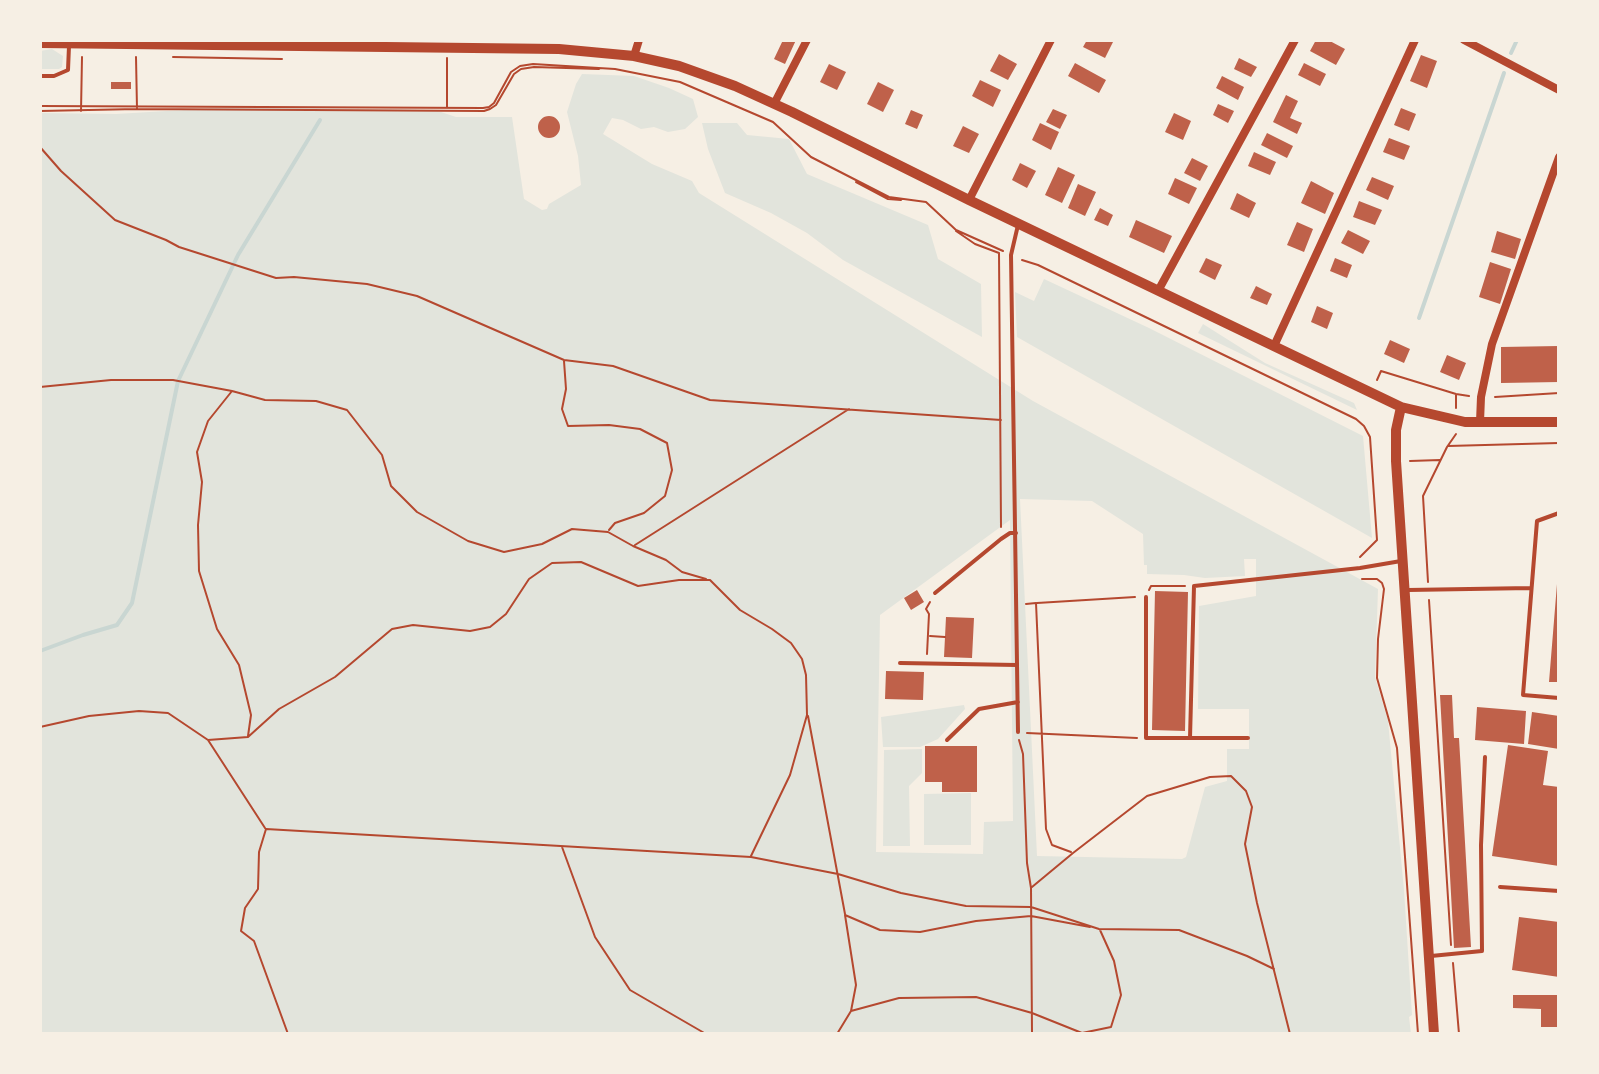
<!DOCTYPE html>
<style>
body{margin:0}
#map{position:relative;width:1599px;height:1074px;overflow:hidden;background:#f6efe4;font-family:Inter,sans-serif}
canvas{display:block}
.frame{position:absolute;inset:0;border:42px solid #f6efe4;pointer-events:none}
</style>
<div id="map">
<canvas width="1599" height="1074"></canvas>
<div class="frame"></div>
</div>
<script>
const ctx = document.querySelector('canvas').getContext('2d');
ctx.lineJoin = 'round';
function paint(path, color) {
  ctx.fillStyle = color;
  ctx.fill(path, 'evenodd');
}
function poly(rows) {
  const path = new Path2D();
  for (const r of rows) {
    if (r.length === 3) {
      path.moveTo(r[0] + r[2], r[1]);
      path.arc(r[0], r[1], r[2], 0, 2 * Math.PI);
      continue;
    }
    path.moveTo(r[0], r[1]);
    for (let i = 2; i < r.length; i += 2) path.lineTo(r[i], r[i + 1]);
  }
  return path;
}
function stroke(path, color, width, dash) {
  ctx.strokeStyle = color;
  ctx.lineWidth = width;
  ctx.lineCap = dash ? 'butt' : 'round';
  ctx.setLineDash(dash || []);
  ctx.stroke(path);
}
const green = poly([
 [52,49,63,56,62,67,59,69,40,69,40,51],
 [582,74,634,76,669,88,693,99,698,117,685,129,668,132,654,127,641,129,623,120,612,118,603,134,652,164,692,181,699,193,1033,401,1378,589,1375,677,1388,721,1404,890,1412,1015,1409,1017,1411,1034,40,1034,40,113,116,114,234,107,435,110,456,117,512,117,524,199,542,210,547,209,549,204,581,185,578,156,567,112,576,84],
 [1020,499,1092,501,1143,534,1144,565,1147,565,1147,574,1184,575,1205,578,1245,576,1244,559,1256,559,1256,596,1199,606,1198,709,1249,709,1249,749,1227,749,1227,781,1205,787,1186,857,1182,859,1037,856],
 [1010,520,1013,821,984,822,983,854,876,852,880,615],
 [702,123,737,123,747,135,789,139,807,174,928,225,938,259,981,284,982,337,843,260,807,233,771,213,725,193,708,149],
 [1044,279,1149,328,1363,436,1372,538,1017,337,1015,292,1034,301],
 [1203,324,1265,363,1354,403,1357,410,1198,333],
 [964,705,965,709,938,739,920,747,883,747,881,717],
 [922,749,922,773,909,786,910,846,883,846,884,750],
 [971,793,971,845,924,845,924,794]
]);
const stream = poly([
 [1511,53,1517,40],
 [1419,318,1504,73],
 [40,651,83,635,117,625,132,603,178,381,238,255,320,120]
]);
const building = poly([
 [783,40,796,40,785,64,774,59],
 [1087,40,1114,40,1105,58,1083,47],
 [1316,40,1328,40,1345,49,1336,65,1310,51],
 [999,54,1017,64,1008,80,990,71],
 [1421,55,1437,61,1427,88,1410,81],
 [1239,58,1257,67,1251,77,1234,69],
 [1075,63,1106,80,1099,93,1068,76],
 [1304,63,1326,74,1320,86,1298,75],
 [829,64,846,72,837,90,820,82],
 [1222,76,1244,87,1238,100,1216,88],
 [980,80,1001,90,993,107,972,96],
 [111,82,131,82,131,89,111,89],
 [878,82,894,90,883,112,867,104],
 [1286,95,1298,101,1290,118,1302,123,1297,134,1273,122],
 [1218,104,1234,111,1228,123,1213,115],
 [1401,108,1416,114,1409,131,1394,125],
 [1053,109,1067,115,1060,129,1046,122],
 [911,110,923,115,917,129,905,124],
 [1174,113,1191,121,1183,140,1165,132],
 [549,127,11],
 [1040,123,1059,132,1051,150,1032,140],
 [963,126,979,134,969,153,953,146],
 [1267,133,1293,146,1287,158,1261,145],
 [1389,138,1410,146,1404,160,1383,152],
 [1254,152,1276,162,1270,175,1248,166],
 [1192,158,1208,166,1200,181,1184,173],
 [1020,163,1036,171,1027,188,1012,180],
 [1058,167,1075,175,1062,203,1045,195],
 [1372,177,1394,186,1388,200,1366,190],
 [1175,178,1197,188,1189,204,1168,194],
 [1311,181,1334,193,1325,214,1301,203],
 [1078,184,1096,192,1085,216,1068,208],
 [1237,193,1256,203,1249,218,1230,209],
 [1359,201,1382,210,1375,225,1353,217],
 [1100,208,1113,215,1108,226,1094,220],
 [1136,220,1172,236,1164,253,1129,237],
 [1297,222,1313,229,1304,252,1287,245],
 [1348,230,1370,241,1363,254,1341,243],
 [1497,231,1521,239,1515,259,1491,252],
 [1206,258,1222,265,1215,280,1199,272],
 [1335,258,1352,265,1347,278,1330,271],
 [1490,262,1511,269,1500,304,1479,297],
 [1256,286,1272,294,1267,305,1250,298],
 [1317,306,1333,313,1327,329,1311,322],
 [1390,340,1410,349,1404,363,1384,354],
 [1559,346,1559,382,1501,383,1501,347],
 [1447,355,1466,363,1459,380,1440,372],
 [1557,584,1559,584,1559,682,1549,682],
 [917,590,924,602,911,610,904,598],
 [1155,591,1188,592,1185,731,1152,730],
 [946,617,974,618,972,658,944,657],
 [886,671,924,672,923,700,885,699],
 [1440,695,1452,695,1454,738,1459,738,1471,947,1454,948],
 [1477,707,1526,711,1524,744,1475,740],
 [1532,712,1559,716,1559,749,1528,744],
 [1508,745,1548,751,1543,785,1559,787,1559,866,1492,856],
 [925,746,977,746,977,792,942,792,942,782,925,782],
 [1519,917,1559,922,1559,977,1512,970],
 [1513,995,1559,995,1559,1027,1541,1027,1541,1009,1513,1008]
]);
const path = poly([
 [173,57,282,59],
 [447,58,447,108],
 [40,106,483,108,489,107,494,103,511,72,520,66,533,64,615,69,680,82,773,122,811,157,889,197,926,202,956,230,1003,251],
 [137,109,484,111,490,109,496,105,514,74,521,69,534,67,599,69],
 [40,111,137,109,136,57],
 [81,111,82,57],
 [40,147,61,171,115,220,166,240,179,247,276,278,294,277,367,284,417,296,564,360,613,366,710,400,1001,420],
 [856,182,888,199,901,200],
 [956,231,975,244,999,253],
 [999,253,1001,527],
 [1022,260,1038,265,1356,419,1364,426,1370,437,1377,540,1360,557],
 [564,361,566,389,562,409,568,426,609,425,640,429,667,443,672,470,665,496,644,513,615,523,609,530],
 [1377,380,1381,371,1456,394,1469,396],
 [40,387,111,380,173,380,232,391,265,400,316,401,347,410,382,455,391,486,417,512,468,541,504,552,542,544,572,529,608,532,633,546,666,560,682,572,706,579],
 [232,391,208,421,197,452,202,482,198,525,199,571,217,629,239,665,251,715,248,736],
 [1495,397,1559,393],
 [1456,408,1456,395],
 [1448,446,1559,443],
 [1410,461,1440,460],
 [635,545,849,409],
 [1362,579,1377,579,1382,583,1384,589,1378,639,1377,678,1397,748,1418,1034],
 [1428,582,1423,496,1447,447,1456,434],
 [1149,590,1151,586,1185,586],
 [1429,600,1451,945],
 [1037,603,1135,597],
 [1026,604,1036,603,1046,829,1052,845,1071,852],
 [930,636,945,637],
 [927,654,929,614,926,609,930,602],
 [808,716,845,914],
 [40,727,89,716,139,711,168,713,208,740,248,737,279,709,335,677,392,629,413,625,470,631,490,627,506,614,529,579,552,563,581,562,638,586,679,580,710,580,740,610,772,629,791,643,802,659,806,675,807,715,790,775,751,856],
 [1027,733,1137,738],
 [208,740,265,828],
 [1019,740,1023,754,1027,863,1031,888,1032,1034],
 [562,847,595,937,630,990,706,1034],
 [1032,887,1073,853,1147,796,1210,777,1231,776,1246,791,1252,807,1245,844,1257,903,1290,1034],
 [1453,963,1459,1034],
 [851,1011,899,998,976,997,1032,1013,1082,1033,1111,1027,1121,995,1114,961,1100,930],
 [288,1034,254,941,241,931,245,908,258,889,259,852,266,829,751,857,838,874,901,893,966,906,1031,907,1099,929,1179,930,1247,956,1274,969],
 [837,1034,851,1011,856,985,845,915,880,930,920,932,976,921,1031,916,1090,927]
]);
const service = poly([
 [40,76,54,76,68,70,69,46],
 [1559,513,1537,521,1523,695,1559,698],
 [1408,590,1531,588],
 [935,593,1001,539,1010,533,1016,533],
 [1146,597,1146,738,1248,738],
 [900,663,1017,665],
 [1018,732,1011,255,1018,225],
 [1190,738,1194,586,1360,568,1401,561],
 [947,740,979,709,1018,702],
 [1500,887,1559,891],
 [1431,956,1482,951,1481,845,1485,757]
]);
const minor = poly([
 [1464,40,1559,90],
 [634,56,639,40],
 [774,104,807,40],
 [969,200,1051,40],
 [1158,291,1295,40],
 [1274,346,1415,40],
 [1480,422,1481,397,1492,344,1559,157]
]);
const tertiary = poly([
 [40,43,559,49,634,56,679,66,735,86,792,112,969,200,1401,407,1465,422,1559,422],
 [1401,407,1396,430,1396,461,1434,1034]
]);
paint(green, '#e2e4dc');
stroke(stream, '#c9d6d2', 4);
paint(building, '#bf614a');
stroke(path, '#b5482f', 2);
stroke(service, '#b5482f', 4);
stroke(minor, '#b5482f', 8);
stroke(tertiary, '#b5482f', 10);
</script>
